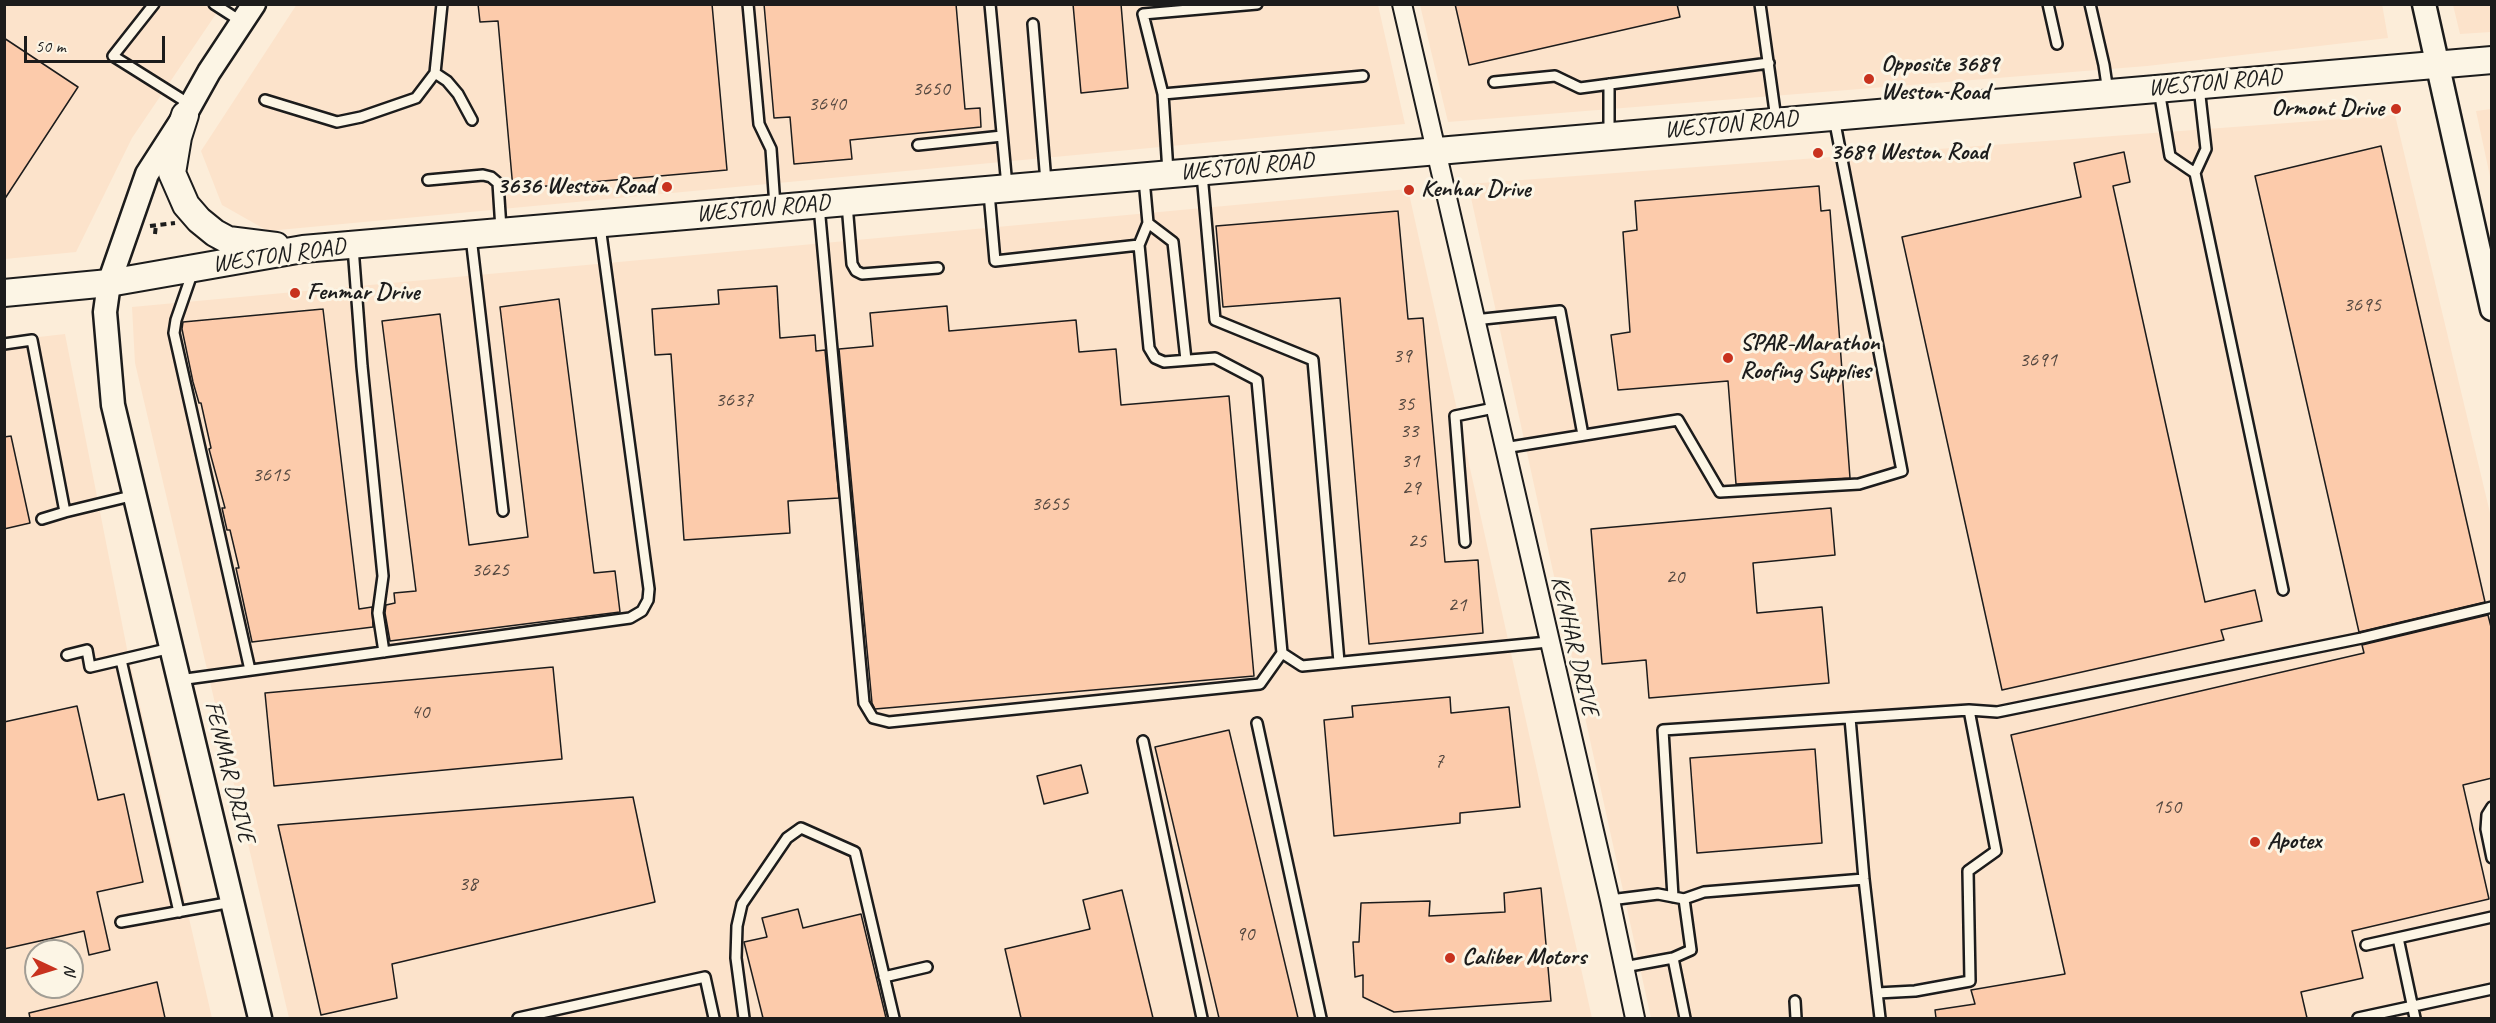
<!DOCTYPE html>
<style>
body{margin:0}
#map{position:relative;width:2496px;height:1023px;overflow:hidden;background:#fcedd9;font-family:Caveat,sans-serif}
canvas{display:block}
.frame{position:absolute;inset:0;border:6px solid #1c1c1c;pointer-events:none}
.north{position:absolute;left:24px;top:939px;width:60px;height:60px;box-sizing:border-box;background:#fcf5e5;border:2px solid #a29e95;border-radius:50%;rotate:94deg;font-size:16px;font-weight:700;line-height:24px;text-align:center;color:#1c1c1c}
.north::after{content:'';display:block;margin:auto;width:21px;height:27px;background:#c8321e;clip-path:polygon(50% 0,100% 100%,50% 72%,0 100%)}
.scale{position:absolute;left:24px;top:36px;width:141px;height:27px;box-sizing:border-box;border:3px solid #1c1c1c;border-top:0;padding-left:8px;font-size:18px;line-height:21px;white-space:nowrap;color:#1c1c1c;-webkit-text-stroke:4px #fcf5e5;paint-order:stroke}
</style>
<div id="map">
<canvas width="2496" height="1023"></canvas>
<div class="frame"></div>
<div class="north">N</div>
<div class="scale">50 m</div>
</div>
<script>
const ctx = document.querySelector('canvas').getContext('2d');
ctx.lineJoin = 'round';
function paint(path, color) {
  ctx.fillStyle = color;
  ctx.fill(path, 'evenodd');
}
function poly(rows) {
  const path = new Path2D();
  for (const r of rows) {
    path.moveTo(r[0], r[1]);
    for (let i = 2; i < r.length; i += 2) path.lineTo(r[i], r[i + 1]);
  }
  return path;
}
function stroke(path, color, width, dash) {
  ctx.strokeStyle = color;
  ctx.lineWidth = width;
  ctx.lineCap = dash ? 'butt' : 'round';
  ctx.setLineDash(dash || []);
  ctx.stroke(path);
}
function label(font, color, halo, rows, align = 'center') {
  ctx.font = font + ' Caveat,sans-serif';
  ctx.lineWidth = 6;
  ctx.setLineDash([]);
  ctx.textBaseline = 'middle';
  ctx.strokeStyle = halo;
  ctx.fillStyle = color;
  for (const [text, x, y, turn = 0] of rows) {
    ctx.save();
    ctx.translate(x, y);
    ctx.rotate((+turn || 0) * Math.PI / 180);
    ctx.textAlign = isNaN(turn) ? turn : align;
    if (halo) ctx.strokeText(text, 0, 0);
    ctx.fillText(text, 0, 0);
    ctx.restore();
  }
}
const built = poly([
 [297,4,1378,5,1405,124,268,231,222,205,201,151],
 [2382,4,2388,38,2147,66,1448,122,1420,5],
 [4,5,222,5,132,138,76,252,5,259],
 [2453,5,2491,5,2491,32,2460,34],
 [2491,109,2492,109,2491,181,2476,111],
 [2395,115,2491,517,2491,1018,1651,1018,1468,184],
 [1408,189,1592,1018,289,1018,135,363,132,307],
 [65,334,127,649,212,1018,5,1018,4,341],
 [36,951,72,951,72,987,36,987]
]);
const building = poly([
 [478,4,712,4,727,170,513,189,498,21,480,22,478,4],
 [764,4,956,4,965,109,980,108,981,127,850,140,852,159,794,164,790,117,774,118,764,4],
 [1073,4,1121,4,1128,88,1081,93,1073,4],
 [1455,4,1677,4,1680,17,1469,65,1455,4],
 [4,38,78,87,4,200,4,38],
 [2381,146,2485,602,2359,632,2255,176,2381,146],
 [2124,152,2130,182,2113,186,2205,602,2255,590,2262,621,2221,630,2224,640,2002,690,1902,237,2081,197,2074,163,2124,152],
 [1819,186,1821,211,1830,210,1850,478,1736,484,1728,381,1618,390,1611,335,1630,332,1623,232,1637,230,1635,201,1819,186],
 [1398,211,1408,319,1423,318,1445,562,1478,560,1483,633,1369,644,1340,298,1223,307,1216,226,1398,211],
 [777,286,780,338,815,335,816,351,825,350,839,498,788,501,790,533,684,540,671,354,655,355,652,309,719,304,718,290,777,286],
 [559,299,594,573,615,571,620,612,390,641,385,613,386,605,395,603,394,593,416,591,382,321,440,314,469,545,528,537,500,307,559,299],
 [947,306,949,331,1076,320,1079,352,1116,349,1121,405,1229,396,1254,676,875,709,872,703,839,349,873,346,870,313,947,306],
 [323,309,359,609,372,607,373,627,252,642,236,568,239,568,230,530,227,530,222,508,225,508,209,449,211,448,201,403,199,403,193,382,182,329,183,322,323,309],
 [11,436,30,523,4,529,4,437,11,436],
 [1831,508,1835,555,1753,563,1757,613,1822,607,1829,683,1649,698,1646,660,1602,664,1591,529,1831,508],
 [2488,615,2492,631,2492,778,2463,785,2489,899,2352,931,2363,978,2301,992,2307,1018,1936,1018,1935,1010,1975,1004,1971,990,2065,974,2011,735,2364,653,2362,645,2488,615],
 [553,667,562,759,274,786,265,693,553,667],
 [1450,697,1451,713,1509,707,1520,807,1460,813,1460,823,1334,836,1324,720,1353,717,1352,706,1450,697],
 [77,706,98,800,124,794,143,882,97,892,110,950,89,955,84,931,4,949,4,722,77,706],
 [1229,730,1298,1018,1219,1018,1155,747,1229,730],
 [1815,749,1822,843,1697,853,1690,758,1815,749],
 [1081,765,1088,793,1044,804,1037,776,1081,765],
 [633,797,655,902,392,964,397,998,321,1015,278,825,633,797],
 [1541,888,1551,1001,1394,1012,1363,997,1363,975,1355,977,1353,942,1359,942,1361,903,1430,901,1429,916,1505,912,1504,893,1541,888],
 [1122,890,1153,1018,1021,1018,1005,949,1090,929,1083,900,1122,890],
 [798,909,803,928,861,914,886,1018,763,1018,744,942,767,937,762,918,798,909],
 [157,982,165,1018,30,1018,29,1013,157,982]
]);
const path = poly([
 [150,226,175,223],
 [155,234,156,225]
]);
const service = poly([
 [154,4,113,56,191,105],
 [214,4,242,22],
 [748,4,759,124,771,149,775,206],
 [990,4,1007,186],
 [1760,4,1776,119],
 [2048,4,2057,44],
 [2090,4,2104,65,2108,92],
 [1033,24,1046,182],
 [435,73,447,81,458,94,472,120],
 [1494,82,1555,76,1580,88,1769,63],
 [1609,84,1609,133],
 [2159,90,2170,156,2195,173,2283,590],
 [1163,94,1143,14,1257,4],
 [265,100,337,122,361,117,416,98,435,73,442,4],
 [918,145,1002,136],
 [1168,172,1163,94,1363,76],
 [2195,173,2206,149,2199,87],
 [1202,174,1215,320,1313,360,1339,662],
 [428,180,483,175,491,177,498,183,501,229],
 [989,193,995,261,1139,245],
 [847,204,852,264,856,271,862,274,938,268],
 [819,206,864,703,873,718,889,722,1260,684,1282,653,1257,380,1215,358,1164,362,1155,358,1149,348,1139,245,1148,223,1144,179],
 [1148,223,1173,242,1186,360],
 [471,237,503,511],
 [353,247,362,366,383,576,378,613,384,652],
 [193,271,176,320,174,333,250,670],
 [1474,320,1560,311,1583,435],
 [4,344,32,340,65,512,135,495],
 [1504,448,1678,420,1720,492,1859,484,1902,471,1834,118],
 [42,519,65,512],
 [1465,542,1455,416,1494,408],
 [1282,653,1302,666,1548,642],
 [67,655,87,650,90,667,171,648],
 [121,660,179,912],
 [179,680,630,618,642,611,648,600,649,589,600,226],
 [1969,710,1997,712,2362,638,2492,607],
 [1850,718,1864,879,1880,1018],
 [1257,723,1321,1018],
 [1143,741,1202,1018],
 [2492,807,2487,815,2486,829,2492,858],
 [1673,897,1663,730,1969,710,1996,851,1968,871,1970,981,1915,991,1877,993],
 [1684,899,1704,892,1864,879],
 [1610,900,1658,894,1684,899,1691,950,1673,958,1624,967],
 [121,922,232,902],
 [2398,938,2415,1018],
 [2366,945,2492,917],
 [1673,958,1685,1018],
 [884,977,927,967],
 [1795,1001,1796,1018],
 [518,1018,705,977,714,1018],
 [744,1018,736,958,737,926,742,904,787,838,801,828,855,852,894,1018],
 [2358,1018,2492,989]
]);
const minor = poly([
 [1402,4,1610,900,1635,1018]
]);
const tertiary = poly([
 [254,4,209,72,185,115,147,174,109,283,105,312,113,405,260,1018],
 [2424,4,2492,309]
]);
const secondary = poly([
 [185,115,178,137,172,173,186,205,199,220,215,233,228,240,276,246],
 [4,293,109,283,303,249,2492,60]
]);
const markers = [
 [1869,79,6,"#c8321e"],
 [2396,109,6,"#c8321e"],
 [1818,153,6,"#c8321e"],
 [667,187,6,"#c8321e"],
 [1409,190,6,"#c8321e"],
 [295,293,6,"#c8321e"],
 [1728,358,6,"#c8321e"],
 [2255,842,6,"#c8321e"],
 [1450,958,6,"#c8321e"]
];
const numberNames = [
 ["3650",931,89],
 ["3640",827,104],
 ["3695",2362,305],
 ["39",1402,356],
 ["3691",2038,360],
 ["3637",734,400],
 ["35",1405,404],
 ["33",1409,431],
 ["31",1410,461],
 ["3615",271,475],
 ["29",1411,488],
 ["3655",1050,504],
 ["25",1417,541],
 ["3625",490,570],
 ["20",1675,577],
 ["21",1457,605],
 ["40",420,712],
 ["7",1439,761],
 ["150",2167,807],
 ["38",468,884],
 ["90",1245,934]
];
const poiNames = [
 ["Opposite 3689",1881,65],
 ["Weston Road",1881,93],
 ["Ormont Drive",2384,109,"right"],
 ["3689 Weston Road",1830,153],
 ["3636 Weston Road",655,187,"right"],
 ["Kenhar Drive",1421,190],
 ["Fenmar Drive",307,293],
 ["SPAR-Marathon",1740,344],
 ["Roofing Supplies",1740,372],
 ["Apotex",2267,842],
 ["Caliber Motors",1462,958]
];
const streetNames = [
 ["WESTON ROAD",2215,83,-5],
 ["WESTON ROAD",1731,125,-5],
 ["WESTON ROAD",1247,167,-5],
 ["WESTON ROAD",763,209,-5],
 ["WESTON ROAD",279,256,-8],
 ["KENHAR DRIVE",1574,646,77],
 ["FENMAR DRIVE",229,772,76]
];
paint(built, '#fce3cb');
paint(building, '#fccbab');
stroke(building, '#1c1c1c', 1.5);
stroke(service, '#1c1c1c', 14);
stroke(minor, '#1c1c1c', 22);
stroke(tertiary, '#1c1c1c', 27);
stroke(secondary, '#1c1c1c', 30);
stroke(path, '#1c1c1c', 4, [6, 4.5]);
stroke(service, '#fcf5e5', 9);
stroke(minor, '#fcf5e5', 18);
stroke(tertiary, '#fcf5e5', 22);
stroke(secondary, '#fcf5e5', 26);
for (const [x, y, r, color] of markers) {
  const dot = new Path2D();
  dot.arc(x, y, r, 0, 2 * Math.PI);
  ctx.fillStyle = color;
  ctx.fill(dot);
  stroke(dot, '#fcf5e5', 2);
}
label('21px', '#544840', null, numberNames);
label('bold 24px', '#1c1c1c', '#fcf5e5', poiNames, 'left');
label('24px', '#1c1c1c', '#fcf5e5', streetNames);
</script>
